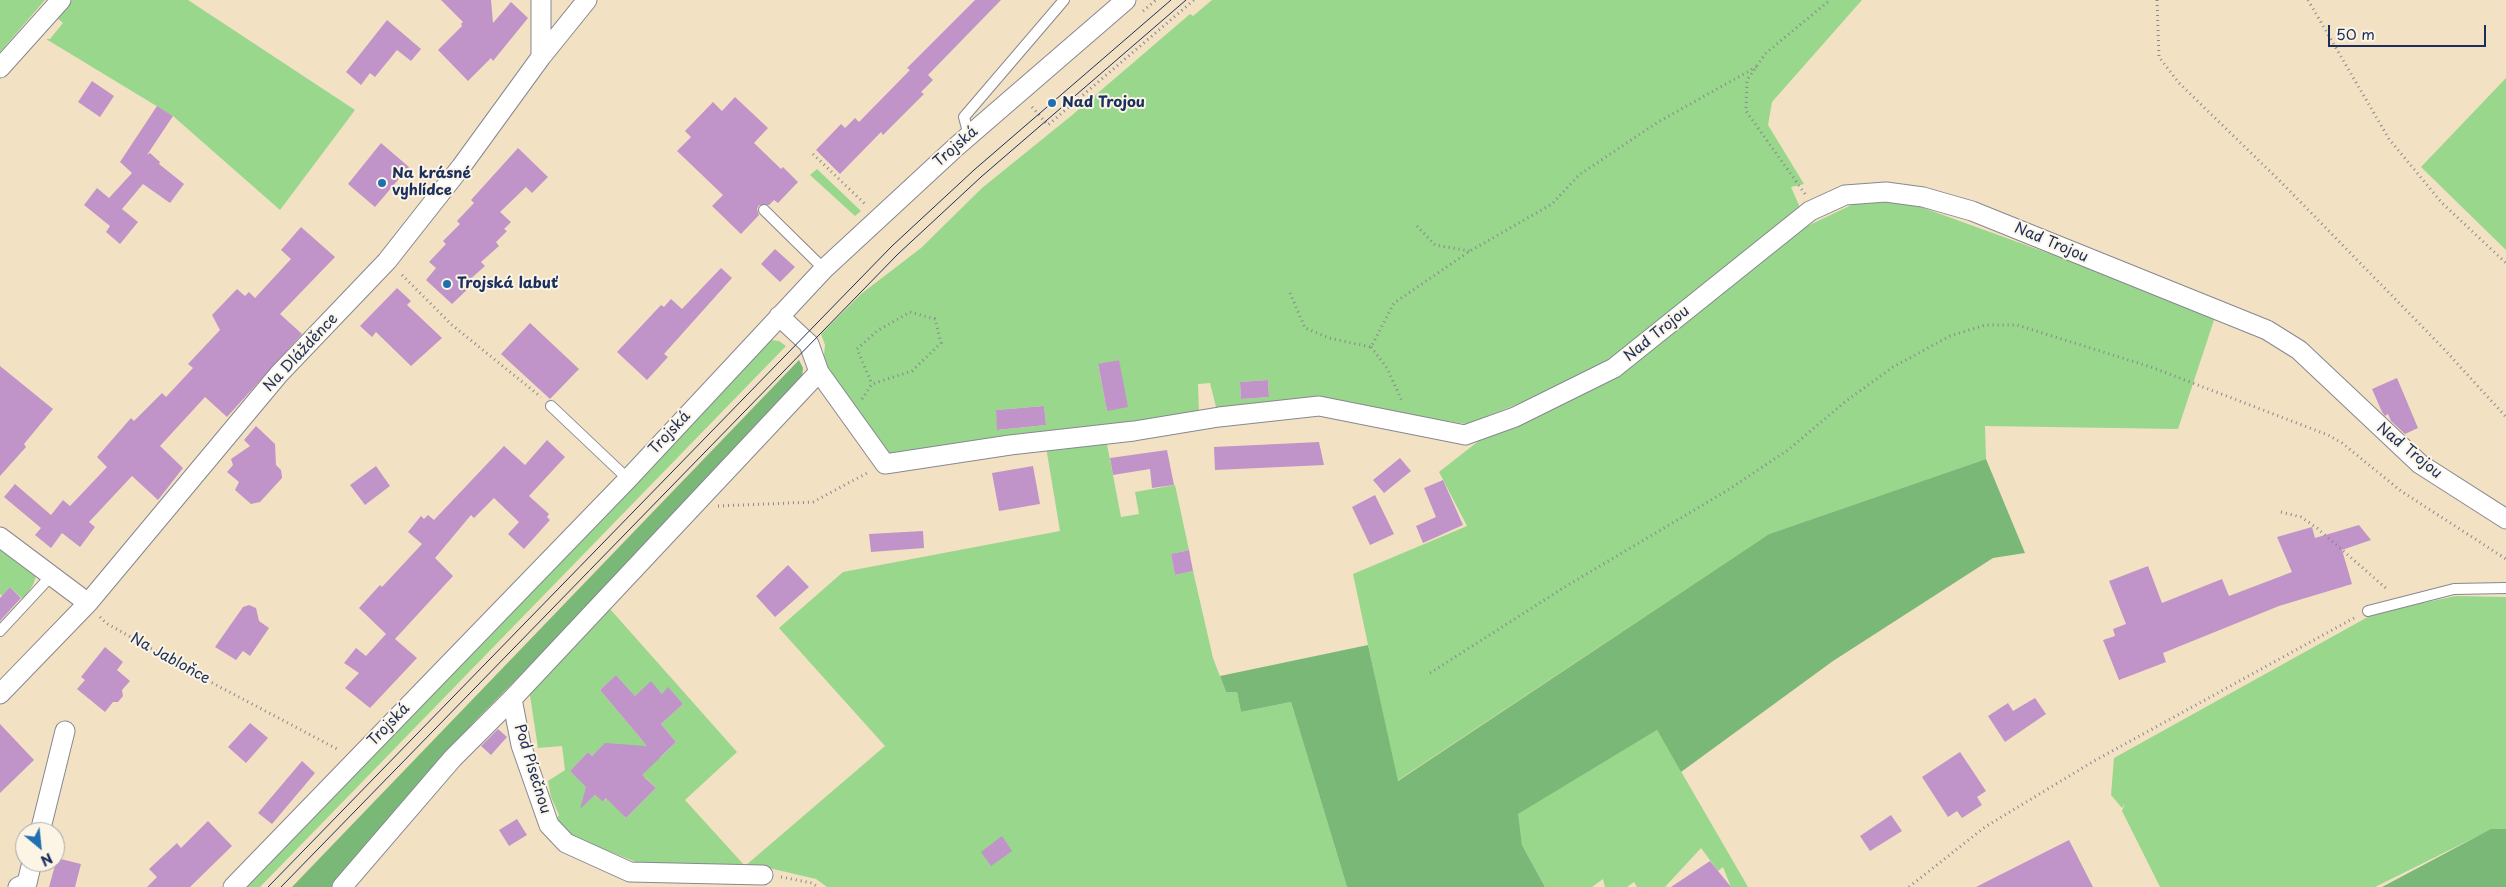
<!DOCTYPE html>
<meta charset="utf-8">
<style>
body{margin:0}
#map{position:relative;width:2506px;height:887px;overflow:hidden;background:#f3e1c3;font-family:"Playpen Sans",sans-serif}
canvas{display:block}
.north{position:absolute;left:15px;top:822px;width:50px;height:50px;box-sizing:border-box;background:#fcf5e5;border:1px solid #a2a6af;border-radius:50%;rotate:152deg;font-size:14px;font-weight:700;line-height:20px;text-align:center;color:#1b2f5e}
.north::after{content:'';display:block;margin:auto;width:18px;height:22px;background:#1f6fb2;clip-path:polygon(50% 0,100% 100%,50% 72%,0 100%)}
.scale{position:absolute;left:2328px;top:25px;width:158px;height:22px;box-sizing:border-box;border:2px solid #1b2f5e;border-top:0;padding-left:6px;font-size:15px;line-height:18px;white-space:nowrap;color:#1b2f5e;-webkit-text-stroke:4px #fcf5e5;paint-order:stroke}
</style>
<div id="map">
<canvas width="2506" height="887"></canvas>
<div class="north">N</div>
<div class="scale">50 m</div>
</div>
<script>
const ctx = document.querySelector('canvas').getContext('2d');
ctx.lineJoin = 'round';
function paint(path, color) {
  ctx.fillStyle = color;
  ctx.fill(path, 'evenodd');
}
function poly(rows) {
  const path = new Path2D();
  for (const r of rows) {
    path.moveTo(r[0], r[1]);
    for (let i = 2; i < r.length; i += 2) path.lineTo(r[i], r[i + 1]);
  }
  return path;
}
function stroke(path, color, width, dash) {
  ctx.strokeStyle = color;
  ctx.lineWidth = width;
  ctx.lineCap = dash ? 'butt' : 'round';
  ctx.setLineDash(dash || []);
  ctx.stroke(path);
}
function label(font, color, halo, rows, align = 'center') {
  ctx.font = font + ' "Playpen Sans",sans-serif';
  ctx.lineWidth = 4;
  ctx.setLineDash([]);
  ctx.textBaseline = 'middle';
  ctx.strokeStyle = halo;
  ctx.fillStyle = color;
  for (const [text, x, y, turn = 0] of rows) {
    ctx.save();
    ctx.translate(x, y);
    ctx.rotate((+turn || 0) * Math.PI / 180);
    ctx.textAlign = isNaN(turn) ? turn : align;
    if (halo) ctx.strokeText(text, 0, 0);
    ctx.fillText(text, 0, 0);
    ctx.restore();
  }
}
const green = poly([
 [0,0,45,0,0,52],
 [72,0,188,0,355,110,280,210,173,116,46,39,50,39,63,23,56,17],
 [1212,0,1862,0,1772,102,1768,125,1804,184,1791,187,1801,210,1611,363,1554,390,1466,424,1309,400,1217,411,1210,383,1198,384,1199,413,891,458,823,366,825,345,821,334,861,294,921,248,982,188,1071,116,1190,14,1193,16],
 [1119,360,1107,411,1098,365],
 [1268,380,1269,397,1241,399,1240,382],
 [1044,406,1046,425,998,430,996,410],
 [2506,78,2506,250,2421,167],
 [817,169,861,211,855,216,810,175],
 [1860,201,1910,203,2216,314,2178,429,1985,426,1986,459,1769,534,1397,781,1353,574,1467,526,1439,472,1490,432,1621,373,1801,229],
 [771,340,779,341,786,346,260,887,242,887,653,466],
 [1106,439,1121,517,1139,514,1135,492,1175,485,1189,550,1171,554,1175,575,1193,571,1213,658,1226,692,1237,692,1241,712,1291,702,1347,887,827,887,816,879,769,868,636,862,571,836,552,825,559,815,551,797,548,781,565,770,562,746,538,748,529,689,610,609,737,752,685,800,745,866,885,746,779,628,843,572,1060,531,1046,447],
 [616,675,635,696,651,682,662,694,668,688,683,704,661,724,676,742,661,757,642,740,600,690],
 [605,744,627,777,603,802,595,795,587,802,585,802,590,790,570,771,588,752,592,756],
 [645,777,656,788,626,818,616,807],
 [0,541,37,573,33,585,23,599,10,587,2,596,0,594],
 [2456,596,2506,597,2506,829,2490,830,2375,887,2160,887,2122,811,2125,803,2122,808,2111,795,2114,758,2375,613],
 [1657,730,1748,887,1731,887,1723,867,1718,871,1701,848,1665,887,1637,887,1634,882,1627,887,1605,887,1603,879,1592,887,1545,887,1522,845,1517,814]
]);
const forest = poly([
 [799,360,803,368,802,377,636,558,474,722,333,887,292,887],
 [1986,459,2025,553,1993,558,1833,661,1681,772,1657,730,1518,814,1522,845,1545,887,1347,887,1291,702,1241,712,1237,692,1226,692,1220,676,1368,645,1398,781,1769,534],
 [2491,829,2506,829,2506,887,2382,887]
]);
const building = poly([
 [441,0,491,0,493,23,511,2,528,18,493,61,491,58,468,81,438,50,462,26,461,24,463,22],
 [975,0,1001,0,928,75,933,80,921,92,924,94,883,135,881,132,840,174,816,150,841,124,845,128,855,118,859,122,910,70,907,68],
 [387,20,421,49,411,61,397,50,375,77,370,73,361,85,346,72],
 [92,81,114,96,100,117,78,102],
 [735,97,768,128,754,143,781,169,783,167,798,182,778,203,774,200,769,205,759,205,757,209,759,215,741,234,712,206,723,195,677,151,691,137,685,131,713,102,722,111],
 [157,106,173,116,147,155,150,153,160,162,159,164,184,184,170,203,143,184,122,209,138,222,120,244,106,232,110,226,84,205,97,188,109,198,132,173,120,162],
 [381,143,409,167,375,207,348,184],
 [518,148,548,177,532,193,526,187,500,212,511,222,504,229,507,231,496,242,499,246,481,262,485,266,467,282,471,286,452,304,426,280,436,268,429,262,446,244,443,241,460,224,457,221,474,203,471,200],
 [301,227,335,257,280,314,302,334,227,417,205,397,160,446,183,468,158,500,132,476,89,522,95,527,80,547,62,533,51,548,35,535,41,528,4,497,15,484,51,515,63,500,70,506,107,467,97,457,131,418,134,421,162,393,166,397,193,368,188,364,220,330,212,315,237,289,245,296,249,292,255,298,291,259,281,250],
 [775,249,795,267,780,282,761,264],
 [721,268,732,278,664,354,668,357,647,380,617,352,661,305,664,307,671,299,682,309],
 [397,288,411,301,407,305,442,338,411,366,376,332,372,337,360,326],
 [530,323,579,369,550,399,501,354],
 [1119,360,1128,407,1107,411,1098,364],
 [0,366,53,409,24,444,26,447,0,476],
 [2397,378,2418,428,2405,434,2391,421,2388,414,2385,416,2382,412,2372,389],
 [1268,380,1269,397,1241,399,1240,382],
 [1044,406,1046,425,997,430,996,410],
 [256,426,275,444,276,465,281,470,282,478,260,502,251,504,235,490,239,482,227,472,233,465,231,459,250,446,244,440],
 [547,440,565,457,529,496,549,514,547,517,550,520,524,549,508,534,519,522,494,498,474,518,471,515,435,558,453,576,395,639,417,658,370,708,345,688,359,673,344,663,356,648,366,656,386,634,359,608,380,585,382,587,422,544,408,532,421,516,424,519,428,515,434,520,504,446,525,465],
 [1319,442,1324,465,1215,470,1214,447],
 [1167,450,1174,485,1152,488,1150,469,1113,475,1110,458],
 [1400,458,1411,471,1384,493,1373,480],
 [376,466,390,486,365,505,350,485],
 [1033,466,1040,504,999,511,992,473],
 [1443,480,1463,525,1423,543,1416,526,1436,517,1424,488],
 [1375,495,1394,534,1370,545,1352,507],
 [2359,525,2371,540,2342,550,2352,584,2279,606,2163,653,2166,662,2119,680,2103,640,2115,636,2113,629,2126,624,2109,581,2148,566,2162,603,2222,579,2229,596,2292,572,2277,537,2312,527,2315,538],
 [923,531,924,548,871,552,869,534],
 [1189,550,1193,571,1175,575,1171,554],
 [788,565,809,587,775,617,756,596],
 [10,587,21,598,0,621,0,598],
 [249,605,256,608,259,621,269,628,250,656,243,651,236,660,215,647,243,607],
 [105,647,123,662,117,670,130,681,122,690,123,696,118,702,113,702,105,712,77,689,85,680,81,677],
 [616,675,635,696,651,681,662,694,668,687,683,704,661,724,676,742,642,775,656,788,626,818,606,798,603,802,595,795,580,809,586,787,570,771,588,752,592,756,605,743,647,746,600,690],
 [2035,698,2046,714,2005,742,1988,716,2008,703,2013,711],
 [250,723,268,738,246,763,228,747],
 [0,724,34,760,0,793],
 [498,729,507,737,491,755,481,746],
 [1960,752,1986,791,1977,797,1982,805,1962,818,1957,811,1948,817,1922,777],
 [302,761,315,773,272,824,258,813],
 [1891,815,1902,831,1870,851,1860,836],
 [517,819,527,835,509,846,499,830],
 [208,821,232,846,190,887,147,887,157,877,149,869,177,843,181,848],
 [1002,836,1012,851,991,866,981,852],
 [2069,840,2093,887,1976,887],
 [57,858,81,864,75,887,49,887],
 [1710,861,1731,887,1671,887]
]);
const path = poly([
 [2157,0,2159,57,2179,83,2283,184,2444,349,2506,417],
 [2308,0,2389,139,2442,203,2506,263],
 [1143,11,1156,0],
 [1032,107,1048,125,1194,0],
 [813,154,866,205],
 [1805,194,1746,111,1747,80,1766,53,1830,0],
 [1417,226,1435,245,1470,251],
 [402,275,452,325,541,397],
 [1290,293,1305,328,1329,338,1371,347,1394,303,1470,251,1552,204,1579,175,1658,122,1758,66],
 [1371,347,1387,368,1403,403],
 [862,399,872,384,912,371,941,343,935,319,910,312,877,331,857,349,872,384],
 [718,506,813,502,869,472],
 [2281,512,2301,517,2317,528,2388,590],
 [100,617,106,623,203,678,339,750],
 [1430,673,1568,585,1728,490,1788,450,1846,401,1893,367,1950,336,1985,325,2017,325,2151,367,2328,435,2342,443,2401,491,2506,559],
 [781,877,812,883,818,887],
 [1909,887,1985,827,2094,761,2354,618]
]);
const service = poly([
 [969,136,964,117,1064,0],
 [764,210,824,269],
 [551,406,628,479],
 [2368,611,2454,589,2506,588],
 [0,631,51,576]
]);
const minor = poly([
 [541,0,541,57],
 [0,68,61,0],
 [779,316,809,344,819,372,885,464,1010,445,1134,431,1219,417,1319,406,1465,435,1515,417,1614,368,1810,211,1845,195,1886,192,1923,197,1972,211,2267,330,2299,350,2420,464,2506,519],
 [0,537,88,603],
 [0,694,88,603,279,374,387,261,461,167,541,57,587,0],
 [512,699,521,745,549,825,566,843,630,872,763,875],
 [40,832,65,731],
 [18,887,27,883,32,862],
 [233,887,628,479,824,269,957,146,1126,0],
 [342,887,453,758,512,699,819,372]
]);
const tram = poly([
 [268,887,892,246,974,170,1171,0],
 [281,887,898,254,981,177,1186,0]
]);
const markers = [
 [1052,103,5,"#1f6fb2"],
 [382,183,5,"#1f6fb2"],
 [447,284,5,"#1f6fb2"]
];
const poiNames = [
 ["Nad Trojou",1062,103],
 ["Na krásné",392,174],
 ["vyhlídce",392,191],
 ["Trojská labuť",457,284]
];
const streetNames = [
 ["Trojská",956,147,-41],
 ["Nad Trojou",2051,243,23],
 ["Nad Trojou",1657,334,-39],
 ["Na Dlážděnce",301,353,-47],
 ["Trojská",670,433,-47],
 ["Nad Trojou",2409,451,39],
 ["Na Jabloňce",170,659,29],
 ["Trojská",389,725,-46],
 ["Pod Písečnou",532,769,73]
];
paint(green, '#99d78c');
paint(forest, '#7ab878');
paint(building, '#c094c8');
stroke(service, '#878890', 12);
stroke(minor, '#878890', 21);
stroke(path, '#878890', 3, [1, 4]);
stroke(service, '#fff', 10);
stroke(minor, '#fff', 19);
stroke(tram, '#1b2f5e', 1);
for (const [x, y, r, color] of markers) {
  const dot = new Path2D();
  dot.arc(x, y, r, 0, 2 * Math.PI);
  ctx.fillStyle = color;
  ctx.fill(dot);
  stroke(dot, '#fcf5e5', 2);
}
label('bold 15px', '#1b2f5e', '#fcf5e5', poiNames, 'left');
label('15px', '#1b2f5e', '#fcf5e5', streetNames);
</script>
